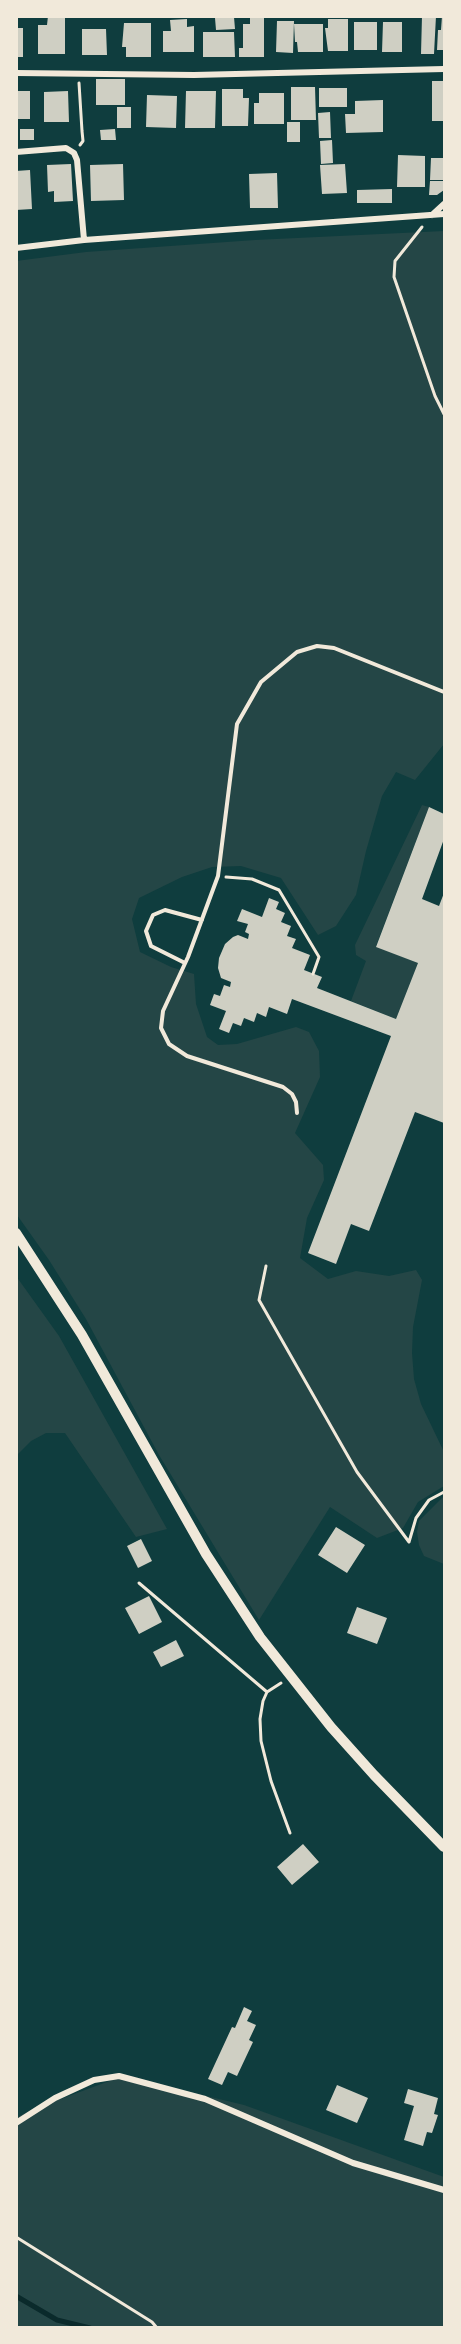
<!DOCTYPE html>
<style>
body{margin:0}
#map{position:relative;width:461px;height:2344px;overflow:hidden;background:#0f3d3e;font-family:"PT Sans",sans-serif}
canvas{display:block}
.frame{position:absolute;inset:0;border:18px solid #f1e9da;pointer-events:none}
</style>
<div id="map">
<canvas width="461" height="2344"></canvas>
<div class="frame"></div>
</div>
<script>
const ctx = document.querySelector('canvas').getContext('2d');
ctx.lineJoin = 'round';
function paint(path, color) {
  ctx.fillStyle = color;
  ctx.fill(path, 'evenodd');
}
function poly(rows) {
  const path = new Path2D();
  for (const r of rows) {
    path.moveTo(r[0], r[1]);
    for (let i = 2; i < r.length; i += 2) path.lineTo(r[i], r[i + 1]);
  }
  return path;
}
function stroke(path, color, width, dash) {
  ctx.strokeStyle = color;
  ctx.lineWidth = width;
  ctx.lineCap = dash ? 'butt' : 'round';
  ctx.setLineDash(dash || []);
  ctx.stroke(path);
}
const green = poly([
 [444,231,444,744,415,780,396,772,382,796,366,851,356,895,336,926,318,935,281,878,241,866,212,867,182,877,139,898,132,919,140,952,171,967,194,974,196,1004,207,1037,218,1045,237,1044,296,1027,309,1032,319,1051,320,1077,295,1133,323,1165,324,1180,307,1218,300,1258,328,1279,356,1271,389,1276,416,1270,422,1280,413,1327,412,1353,414,1379,421,1404,444,1452,444,1486,418,1502,403,1528,377,1538,330,1507,259,1620,159,1455,86,1319,49,1260,17,1215,16,261,86,252,255,240],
 [422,805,429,807,376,946,418,963,396,1019,351,1001,366,961,356,955,355,945],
 [16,1276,59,1336,167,1529,136,1537,65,1433,46,1433,31,1441,17,1455],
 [444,1496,444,1564,424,1556,419,1545,417,1532,419,1521],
 [123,2076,244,2105,444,2177,444,2327,17,2327,16,2118,31,2110]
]);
const stream = poly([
 [16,2296,57,2320,90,2328]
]);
const building = poly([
 [48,16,65,16,65,54,38,54,38,25,47,25],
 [250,16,264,16,264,57,239,57,239,48,243,48,243,24,250,24],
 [422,16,436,16,434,54,421,54],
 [442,16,444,16,444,50,437,50,438,30,441,30],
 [234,17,235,29,216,30,215,18],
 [187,19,187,27,194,26,194,52,163,52,163,31,171,31,170,20],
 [328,19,348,19,348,51,328,51,325,28,328,28],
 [277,21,294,21,293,53,276,52],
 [354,22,377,22,377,50,354,50],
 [383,22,402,22,402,52,382,52],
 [124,23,151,23,151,57,126,57,126,47,122,47],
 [294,24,323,24,323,52,298,52,297,42,295,42],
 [16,28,23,28,23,57,16,57],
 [82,29,106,29,107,55,82,55],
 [203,32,234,32,235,57,203,57],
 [96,79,125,79,125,105,96,105],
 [432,81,444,81,444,121,432,121],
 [291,87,315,87,316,120,291,120],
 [319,88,347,88,347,107,319,107],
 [222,89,243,89,243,98,249,98,248,126,222,126],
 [16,91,30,91,30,119,16,119],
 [68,91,69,122,44,122,44,92],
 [186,91,216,91,215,128,185,128],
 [259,93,284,93,284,124,254,124,254,103,259,103],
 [147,95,177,96,176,128,146,127],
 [383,100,383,132,346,133,345,114,355,114,355,101],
 [117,107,131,107,131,128,117,128],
 [330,112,331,138,319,138,318,113],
 [287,122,300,122,300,142,287,142],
 [20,129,34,129,34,140,20,140],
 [115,129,116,140,101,140,100,130],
 [332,140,333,163,321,164,320,141],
 [398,155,425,156,425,187,397,187],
 [431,158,444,158,444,180,430,180],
 [71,164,73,201,54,202,54,191,48,192,47,165],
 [123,164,124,200,91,201,90,165],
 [345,164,347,193,322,194,320,165],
 [30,170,32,209,16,210,16,171],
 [277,173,278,208,250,208,249,174],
 [430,181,444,181,444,190,437,195,429,195],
 [392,189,392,203,357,203,357,190],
 [429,807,444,814,444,839,422,899,439,906,444,893,444,1123,415,1112,369,1231,351,1224,336,1264,308,1253,391,1036,292,999,287,1014,269,1007,266,1017,257,1013,254,1022,244,1018,241,1026,233,1023,229,1033,219,1029,226,1011,210,1005,214,994,220,996,224,985,230,987,231,982,221,978,218,968,219,958,225,944,233,937,238,935,248,939,249,934,245,932,248,924,237,921,242,909,262,917,269,898,279,902,276,909,285,913,281,922,291,926,287,936,296,939,292,948,310,955,304,970,322,977,317,988,396,1019,418,963,376,947],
 [336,1527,365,1545,347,1573,318,1555],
 [141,1539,152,1561,138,1568,127,1546],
 [149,1596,162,1622,139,1634,125,1608],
 [357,1607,387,1618,377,1644,347,1633],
 [176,1640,184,1656,161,1667,153,1652],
 [303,1844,319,1862,292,1885,277,1867],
 [244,2007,252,2011,247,2021,256,2025,249,2040,253,2042,237,2076,228,2072,222,2085,208,2079,232,2027,235,2028],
 [337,2085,368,2098,357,2123,326,2110],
 [408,2089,438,2098,434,2114,438,2115,432,2133,427,2132,423,2146,404,2140,414,2106,404,2103]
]);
const path = poly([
 [79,83,82,131,83,141,80,145],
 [422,227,395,261,394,277,435,396,444,414],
 [226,877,252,879,279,890,319,957,313,974],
 [266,1266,259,1300,357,1472,409,1542,416,1518,429,1500,444,1492],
 [139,1583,267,1692],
 [281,1683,267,1692,263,1701,260,1719,261,1741,271,1781,290,1833],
 [16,2237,152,2322,157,2328]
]);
const service = poly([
 [185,963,151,946,146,931,153,915,165,910,202,920],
 [297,1113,296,1102,292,1094,283,1087,187,1056,169,1044,161,1028,163,1011,188,957,218,876,237,724,261,682,297,652,317,646,334,648,444,692]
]);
const minor = poly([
 [16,73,194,75,444,69],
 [16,152,66,148,74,153,77,160,84,240],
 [432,215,444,204],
 [16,248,84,240,444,214],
 [16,2123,55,2098,94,2080,119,2076,205,2099,353,2163,444,2190]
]);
const primary = poly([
 [16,1233,82,1335,206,1554,260,1637,331,1727,374,1775,444,1847]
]);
paint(green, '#244646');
stroke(stream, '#0a2a2b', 5);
paint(building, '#cfcfc3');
stroke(path, '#f1e9da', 3);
stroke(service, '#f1e9da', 4);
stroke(minor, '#f1e9da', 6);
stroke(primary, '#f1e9da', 10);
</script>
